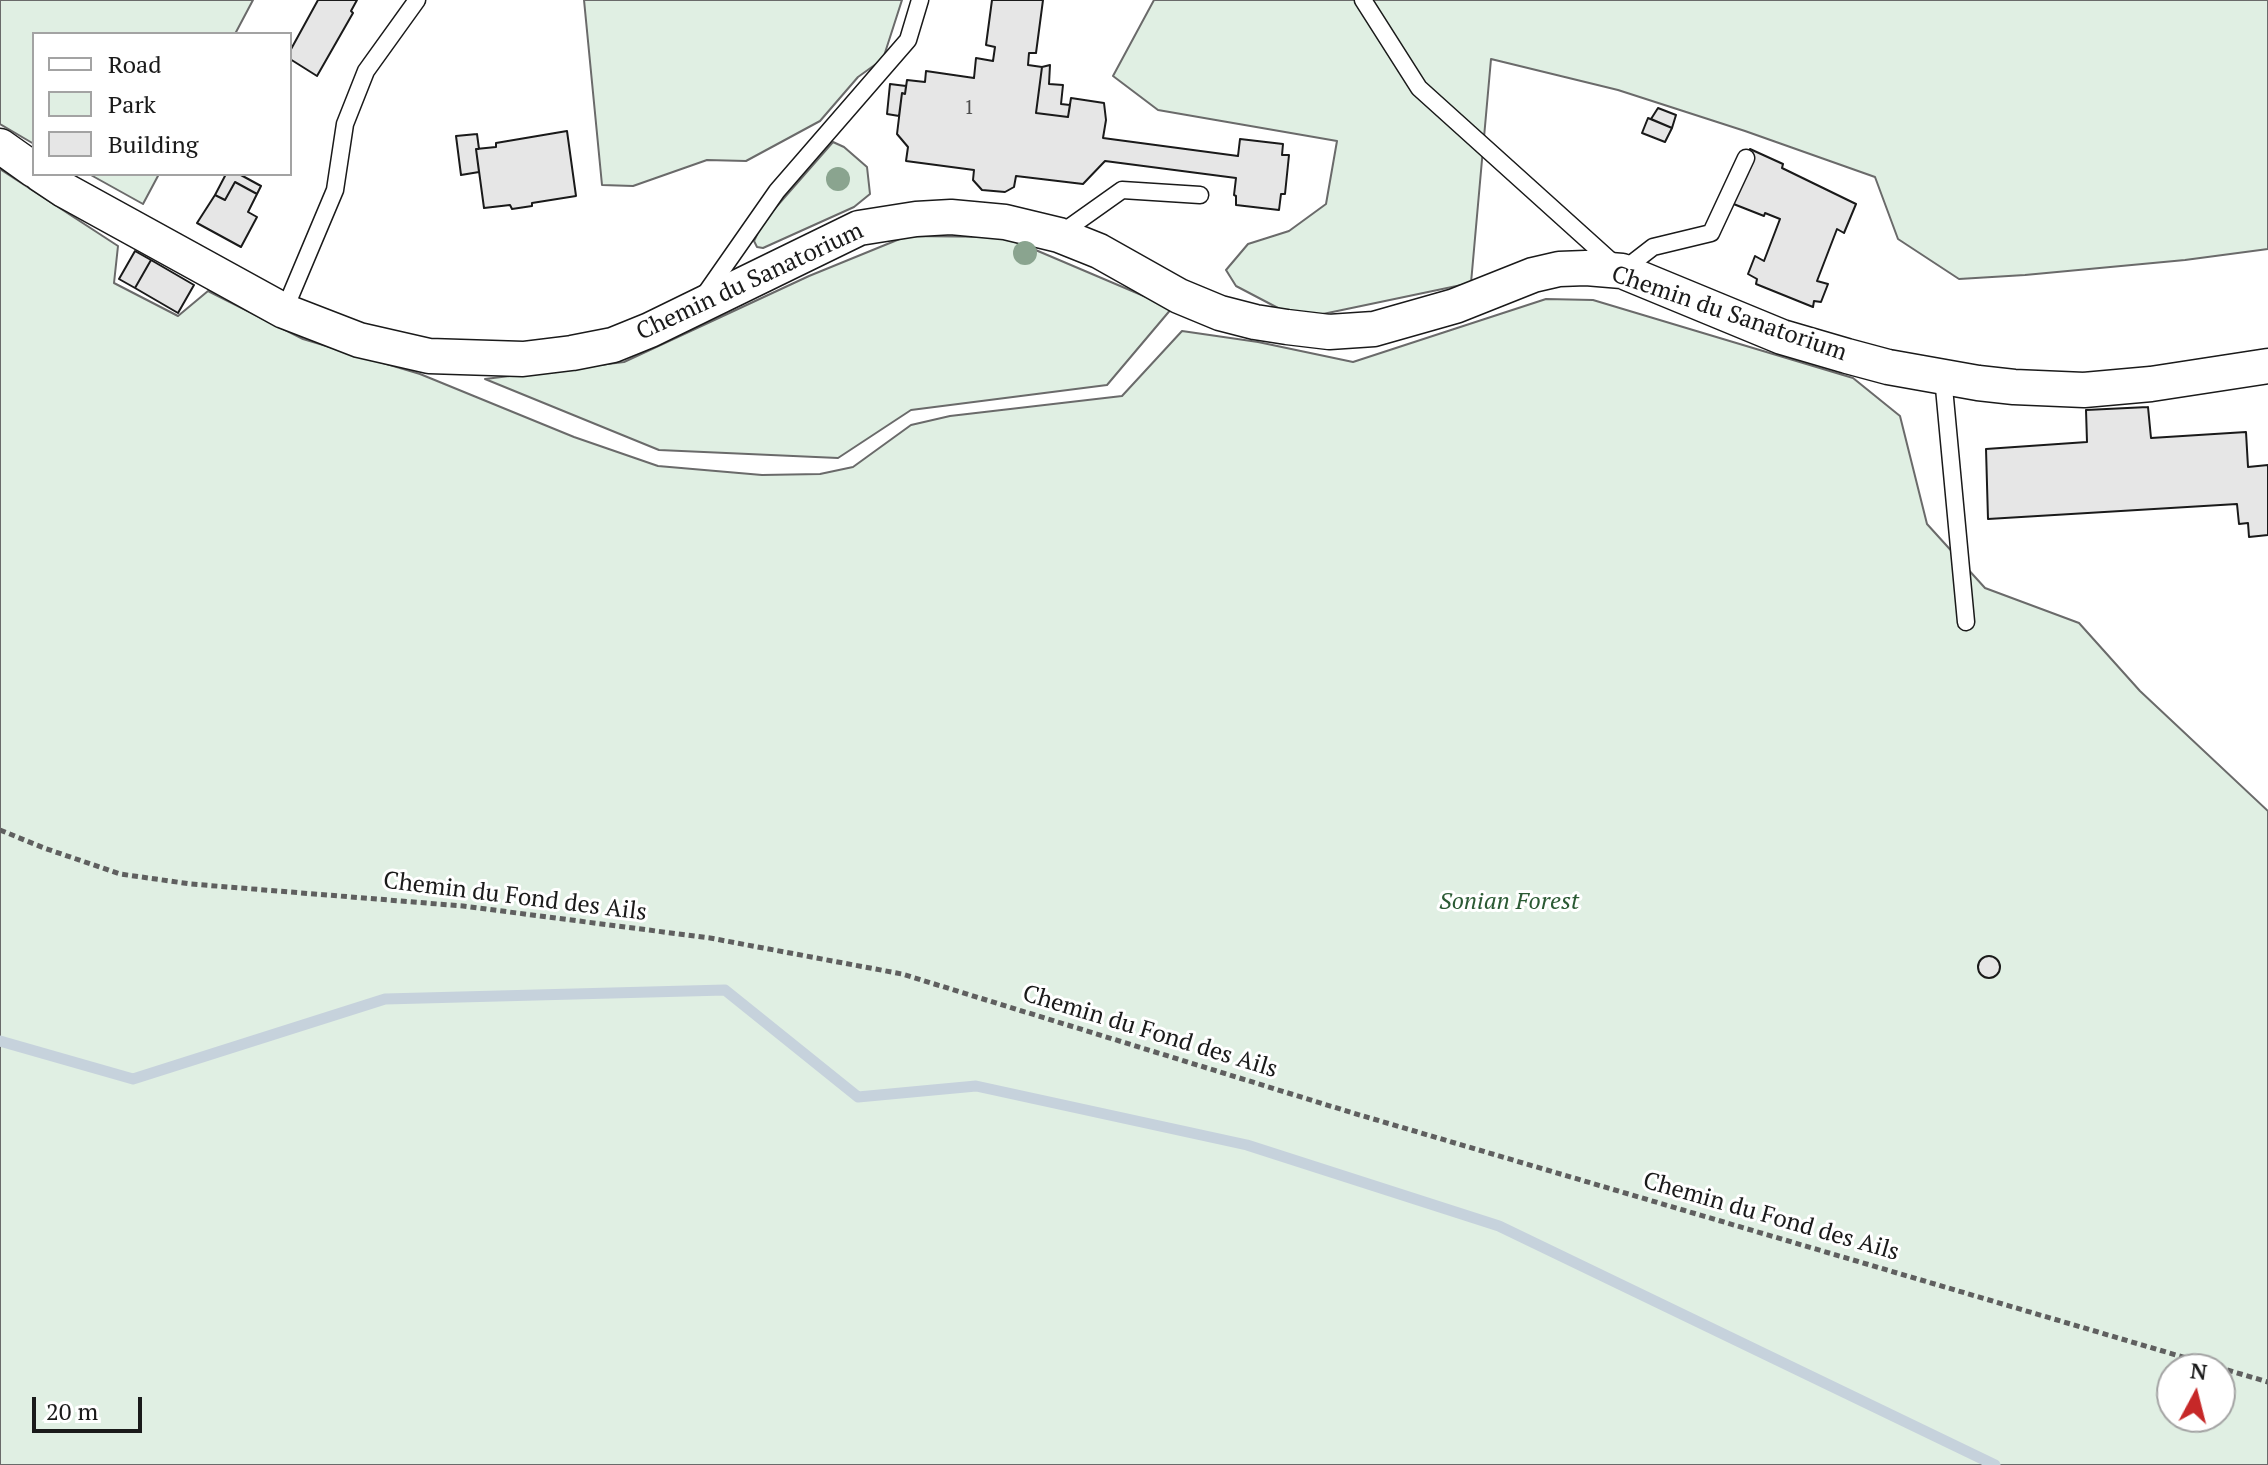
<!DOCTYPE html>
<style>
body{margin:0}
#map{position:relative;width:2268px;height:1465px;overflow:hidden;background:#fff;font-family:"PT Serif",serif}
canvas{display:block}
.legend{position:absolute;left:32px;top:32px;width:260px;height:144px;box-sizing:border-box;background:#fff;border:2px solid #a3a3a3;margin:0;padding:10px 14px;list-style:none;font-size:24px;color:#1a1a1a}
.legend li{display:flex;align-items:center;gap:16px;height:40px}
.legend b{width:40px;border:2px solid #a3a3a3}
.north{position:absolute;left:2156px;top:1353px;width:80px;height:80px;box-sizing:border-box;background:#fff;border:2px solid #a3a3a3;border-radius:50%;rotate:7deg;font-size:22px;font-weight:700;line-height:32px;text-align:center;color:#1a1a1a}
.north::after{content:'';display:block;margin:auto;width:28px;height:36px;background:#c62828;clip-path:polygon(50% 0,100% 100%,50% 72%,0 100%)}
.scale{position:absolute;left:32px;top:1397px;width:110px;height:36px;box-sizing:border-box;border:4px solid #1a1a1a;border-top:0;padding-left:10px;font-size:24px;line-height:28px;white-space:nowrap;color:#1a1a1a;-webkit-text-stroke:6px #fff;paint-order:stroke}
</style>
<div id="map">
<canvas width="2268" height="1465"></canvas>
<ul class="legend">
<li><b style="height:10px;background:#fff"></b>Road</li>
<li><b style="height:22px;background:#e0efe3"></b>Park</li>
<li><b style="height:22px;background:#e6e6e6"></b>Building</li>
</ul>
<div class="north">N</div>
<div class="scale">20 m</div>
</div>
<script>
const ctx = document.querySelector('canvas').getContext('2d');
ctx.lineJoin = 'round';
function paint(path, color) {
  ctx.fillStyle = color;
  ctx.fill(path, 'evenodd');
}
function poly(rows) {
  const path = new Path2D();
  for (const r of rows) {
    if (r.length === 3) {
      path.moveTo(r[0] + r[2], r[1]);
      path.arc(r[0], r[1], r[2], 0, 2 * Math.PI);
      continue;
    }
    path.moveTo(r[0], r[1]);
    for (let i = 2; i < r.length; i += 2) path.lineTo(r[i], r[i + 1]);
  }
  return path;
}
function stroke(path, color, width, dash) {
  ctx.strokeStyle = color;
  ctx.lineWidth = width;
  ctx.lineCap = dash ? 'butt' : 'round';
  ctx.setLineDash(dash || []);
  ctx.stroke(path);
}
function label(font, color, halo, rows, align = 'center') {
  ctx.font = font + ' "PT Serif",serif';
  ctx.lineWidth = 6;
  ctx.setLineDash([]);
  ctx.textBaseline = 'middle';
  ctx.strokeStyle = halo;
  ctx.fillStyle = color;
  for (const [text, x, y, turn = 0] of rows) {
    ctx.save();
    ctx.translate(x, y);
    ctx.rotate((+turn || 0) * Math.PI / 180);
    ctx.textAlign = isNaN(turn) ? turn : align;
    if (halo) ctx.strokeText(text, 0, 0);
    ctx.fillText(text, 0, 0);
    ctx.restore();
  }
}
const green = poly([
 [0,0,253,0,235,34,34,34,34,144,0,124,0,0],
 [584,0,902,0,883,59,858,77,820,121,746,161,707,160,633,186,602,185,584,0],
 [1154,0,2268,0,2268,249,2185,260,2025,275,1959,279,1898,239,1875,177,1745,131,1618,90,1491,59,1471,283,1299,319,1236,286,1226,270,1248,244,1289,231,1326,204,1337,141,1158,110,1113,76,1154,0],
 [833,142,844,147,867,167,870,194,854,207,763,248,757,247,754,241,763,222,833,142],
 [0,169,118,246,114,283,178,316,208,291,303,339,420,374,574,437,658,466,762,475,820,474,853,467,911,425,950,416,1122,396,1182,331,1258,342,1353,362,1546,299,1593,300,1853,378,1900,416,1927,524,1985,588,2079,623,2140,691,2268,811,2268,1465,0,1465,0,169],
 [2172,1369,2220,1369,2220,1417,2172,1417,2172,1369],
 [89,174,159,174,143,204,89,174],
 [907,236,1005,237,1172,308,1107,385,911,410,838,458,659,450,485,379,624,362,809,276,907,236]
]);
const stream = poly([
 [0,1041,133,1079,385,999,725,990,858,1097,976,1086,1247,1145,1499,1226,1995,1465]
]);
const building = poly([
 [318,0,357,0,351,11,353,13,317,76,290,59,290,51,318,0],
 [992,0,1043,0,1036,53,1029,53,1028,65,1042,67,1036,113,1068,117,1071,98,1104,103,1106,120,1103,138,1238,156,1240,139,1283,144,1282,155,1289,155,1285,194,1281,194,1279,210,1236,205,1236,196,1234,195,1236,178,1105,161,1083,184,1016,176,1014,187,1005,192,982,190,973,180,974,170,906,161,908,147,897,134,902,93,905,94,907,80,925,82,926,71,974,78,976,58,993,61,995,47,986,45,992,0],
 [1050,65,1049,84,1063,85,1061,104,1070,105,1068,117,1036,113,1042,67,1050,65],
 [890,84,906,86,905,94,902,93,899,116,887,114,890,84],
 [1658,108,1676,115,1672,128,1651,119,1658,108],
 [1648,118,1672,128,1665,142,1642,133,1648,118],
 [567,131,576,196,532,203,532,206,512,209,510,205,484,208,476,149,496,147,496,143,567,131],
 [477,134,479,149,476,149,479,172,461,175,456,136,477,134],
 [1750,149,1783,164,1782,168,1856,204,1844,233,1837,229,1817,281,1828,284,1821,302,1814,301,1813,307,1756,284,1757,279,1748,274,1755,256,1764,261,1780,219,1765,213,1764,216,1731,203,1750,149],
 [226,174,239,174,261,186,257,194,235,182,225,200,215,195,226,174],
 [235,182,257,194,248,212,257,217,241,247,197,223,215,195,225,200,235,182],
 [135,251,151,260,135,288,119,279,135,251],
 [151,260,194,285,178,313,135,288,151,260],
 [2148,407,2151,438,2246,432,2248,467,2268,465,2268,535,2249,537,2248,523,2239,524,2237,504,1988,519,1986,449,2087,442,2086,410,2148,407],
 [1989,967,11]
]);
const path = poly([
 [0,830,44,848,120,874,191,884,463,906,710,938,902,974,1353,1113,2268,1382]
]);
const lane = poly([
 [1363,0,1419,88,1622,271,1653,247,1711,233,1746,158],
 [1060,234,1122,190,1200,195],
 [703,297,777,191,908,40,920,0],
 [284,311,335,190,345,124,366,71,417,0],
 [1943,377,1966,622]
]);
const street = poly([
 [0,146,34,170],
 [40,174,64,190,284,311,359,340,429,356,523,359,572,353,613,345,650,330,859,228,916,219,951,217,1005,222,1059,235,1099,251,1179,296,1220,313,1255,322,1287,327,1329,332,1374,329,1455,306,1533,275,1559,269,1586,268,1622,271,1782,337,1847,356,1888,367,1978,383,2014,387,2084,390,2151,384,2268,366]
]);
const trees = [
 [838,179],
 [1025,253]
];
const numberNames = [
 ["1",969,108]
];
const streetNames = [
 ["Chemin du Sanatorium",750,282,-25],
 ["Chemin du Sanatorium",1729,314,19],
 ["Chemin du Fond des Ails",515,897,7],
 ["Chemin du Fond des Ails",1150,1032,17],
 ["Chemin du Fond des Ails",1771,1217,16]
];
const parkNames = [
 ["Sonian Forest",1509,902]
];
paint(green, '#e0efe3');
stroke(green, '#6a6a6a', 2);
stroke(stream, '#c6d2dc', 11);
paint(building, '#e6e6e6');
stroke(building, '#1a1a1a', 2);
stroke(lane, '#1a1a1a', 19);
stroke(street, '#1a1a1a', 37);
stroke(path, '#5f5f5f', 5, [6, 4]);
stroke(lane, '#fff', 16);
stroke(street, '#fff', 34);
ctx.fillStyle = '#8aa48f';
for (const [x, y] of trees) {
  ctx.beginPath();
  ctx.arc(x, y, 12, 0, 2 * Math.PI);
  ctx.fill();
}
label('20px', '#4d4d4d', null, numberNames);
label('24px', '#1a1a1a', '#fff', streetNames);
label('italic 24px', '#2b5a34', '#fff', parkNames);
</script>
